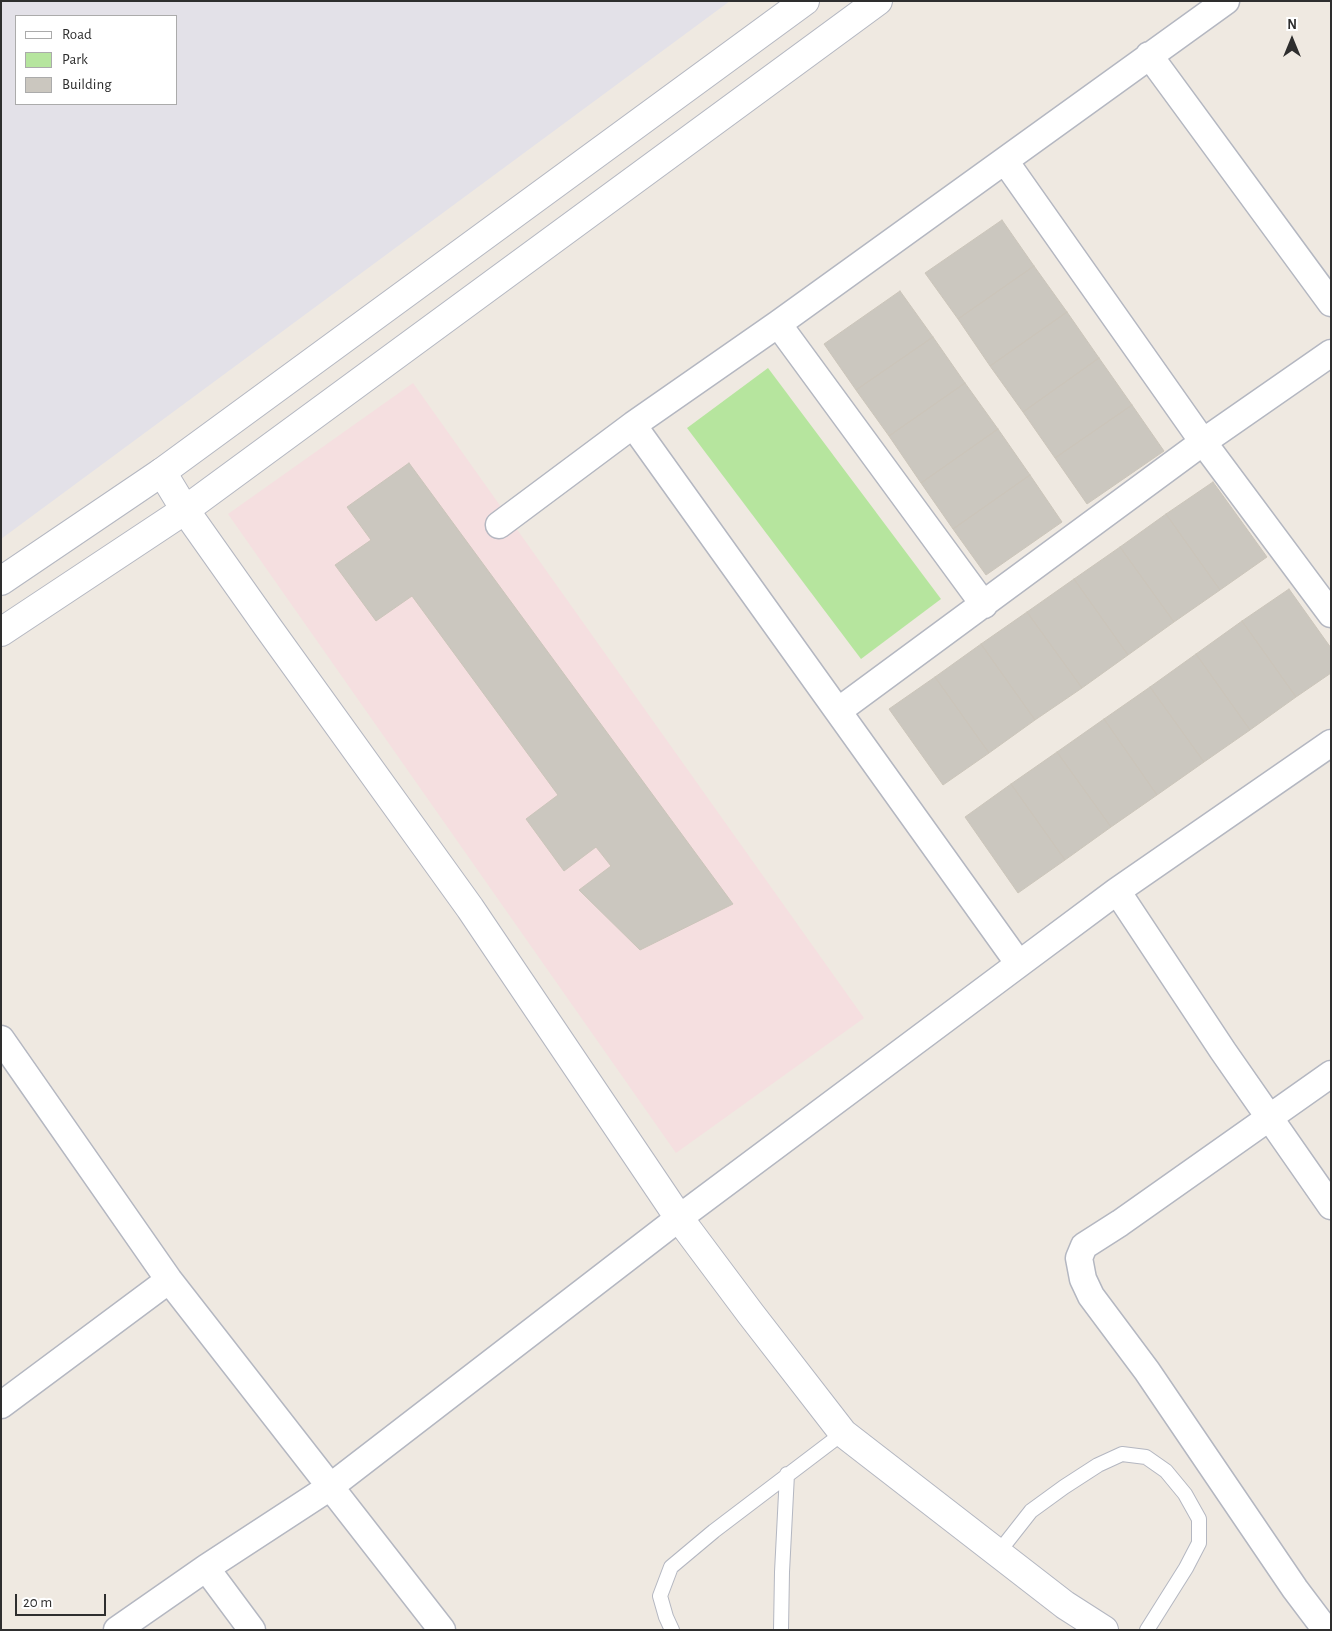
<!DOCTYPE html>
<style>
body{margin:0}
#map{position:relative;width:1332px;height:1631px;overflow:hidden;background:#efe9e1;font-family:"Alegreya Sans",sans-serif}
canvas{display:block}
.frame{position:absolute;inset:0;border:2px solid #2e2e2e;pointer-events:none}
.legend{position:absolute;left:15px;top:15px;width:162px;height:90px;box-sizing:border-box;background:#fff;border:1px solid #ababab;margin:0;padding:6px 9px;list-style:none;font-size:15px;color:#2e2e2e}
.legend li{display:flex;align-items:center;gap:10px;height:25px}
.legend b{width:25px;border:1px solid #ababab}
.north{position:absolute;left:1267px;top:15px;width:50px;height:50px;-webkit-text-stroke:4px #fff;paint-order:stroke;rotate:0deg;font-size:14px;font-weight:700;line-height:20px;text-align:center;color:#2e2e2e}
.north::after{content:'';display:block;margin:auto;width:18px;height:22px;background:#2e2e2e;clip-path:polygon(50% 0,100% 100%,50% 72%,0 100%)}
.scale{position:absolute;left:15px;top:1594px;width:91px;height:22px;box-sizing:border-box;border:2px solid #2e2e2e;border-top:0;padding-left:6px;font-size:15px;line-height:18px;white-space:nowrap;color:#2e2e2e;-webkit-text-stroke:4px #fff;paint-order:stroke}
</style>
<div id="map">
<canvas width="1332" height="1631"></canvas>
<div class="frame"></div>
<ul class="legend">
<li><b style="height:6px;background:#fff"></b>Road</li>
<li><b style="height:14px;background:#b6e59e"></b>Park</li>
<li><b style="height:14px;background:#cbc7bf"></b>Building</li>
</ul>
<div class="north">N</div>
<div class="scale">20 m</div>
</div>
<script>
const ctx = document.querySelector('canvas').getContext('2d');
ctx.lineJoin = 'round';
function paint(path, color) {
  ctx.fillStyle = color;
  ctx.fill(path, 'evenodd');
}
function poly(rows) {
  const path = new Path2D();
  for (const r of rows) {
    path.moveTo(r[0], r[1]);
    for (let i = 2; i < r.length; i += 2) path.lineTo(r[i], r[i + 1]);
  }
  return path;
}
function stroke(path, color, width, dash) {
  ctx.strokeStyle = color;
  ctx.lineWidth = width;
  ctx.lineCap = dash ? 'butt' : 'round';
  ctx.setLineDash(dash || []);
  ctx.stroke(path);
}
const industrial = poly([
 [1,1,730,1,1,539],
 [16,16,176,16,176,104,16,104]
]);
const medical = poly([
 [413,383,864,1018,676,1153,228,514]
]);
const green = poly([
 [768,368,941,599,861,659,687,428]
]);
const building = poly([
 [1002,220,1034,266,958,319,925,273,1002,220],
 [1034,266,1067,312,990,366,958,319,1034,266],
 [900,291,933,337,856,390,824,344,900,291],
 [1067,312,1099,358,1023,412,990,366,1067,312],
 [933,337,965,383,889,436,856,390,933,337],
 [1099,358,1132,405,1055,458,1023,412,1099,358],
 [965,383,998,429,921,483,889,436,965,383],
 [1132,405,1164,451,1087,504,1055,458,1132,405],
 [998,429,1030,475,953,529,921,483,998,429],
 [409,463,733,904,640,950,579,890,611,866,596,847,564,871,526,819,558,795,412,596,376,621,335,565,371,540,347,507,409,463],
 [1030,475,1062,522,986,575,953,529,1030,475],
 [1213,482,1267,557,1220,590,1166,514,1213,482],
 [1166,514,1220,590,1174,622,1120,547,1166,514],
 [1120,547,1174,622,1128,655,1074,579,1120,547],
 [1074,579,1128,655,1082,688,1027,612,1074,579],
 [1289,589,1331,648,1331,673,1296,697,1242,621,1289,589],
 [1027,612,1082,688,1035,720,981,644,1027,612],
 [1242,621,1296,697,1250,730,1196,654,1242,621],
 [981,644,1035,720,989,753,935,677,981,644],
 [1196,654,1250,730,1204,762,1150,687,1196,654],
 [935,677,989,753,943,785,889,709,935,677],
 [1150,687,1204,762,1157,795,1104,719,1150,687],
 [1104,719,1157,795,1111,827,1057,752,1104,719],
 [1057,752,1111,827,1065,860,1011,784,1057,752],
 [1011,784,1065,860,1018,893,965,817,1011,784]
]);
const service = poly([
 [998,1553,1031,1511,1064,1487,1098,1465,1122,1454,1146,1457,1166,1471,1185,1494,1199,1519,1199,1543,1186,1568,1147,1630],
 [672,1630,666,1617,660,1596,671,1567,714,1531,843,1433],
 [781,1630,782,1572,787,1474]
]);
const minor = poly([
 [1149,55,1331,303],
 [1005,161,1203,442,1331,614],
 [778,324,984,605],
 [633,425,1019,964],
 [499,525,633,425,778,324,1226,1],
 [838,711,1203,442,1331,353],
 [1117,891,1223,1051,1331,1206],
 [1,1039,169,1280,442,1630],
 [1,1405,169,1280],
 [206,1568,252,1630],
 [117,1630,206,1568,330,1487,679,1218,1019,964,1117,891,1331,743],
 [1326,1630,1295,1589,1147,1371,1091,1296,1083,1279,1079,1258,1084,1246,1120,1223,1331,1074]
]);
const tertiary = poly([
 [162,472,185,510,267,626,470,908,679,1218,750,1313,843,1433,1065,1605,1104,1630]
]);
const secondary = poly([
 [1,581,162,472,805,1],
 [1,632,185,510,878,1]
]);
paint(industrial, '#e3e1e8');
paint(medical, '#f5dfe0');
paint(green, '#b6e59e');
paint(building, '#cbc7bf');
stroke(building, '#cbc5ba', 1);
stroke(service, '#b4b7c1', 16);
stroke(minor, '#b4b7c1', 29);
stroke(tertiary, '#b4b7c1', 30);
stroke(secondary, '#b4b7c1', 30);
stroke(service, '#fff', 14);
stroke(minor, '#fff', 26);
stroke(tertiary, '#fff', 28);
stroke(secondary, '#fff', 28);
</script>
